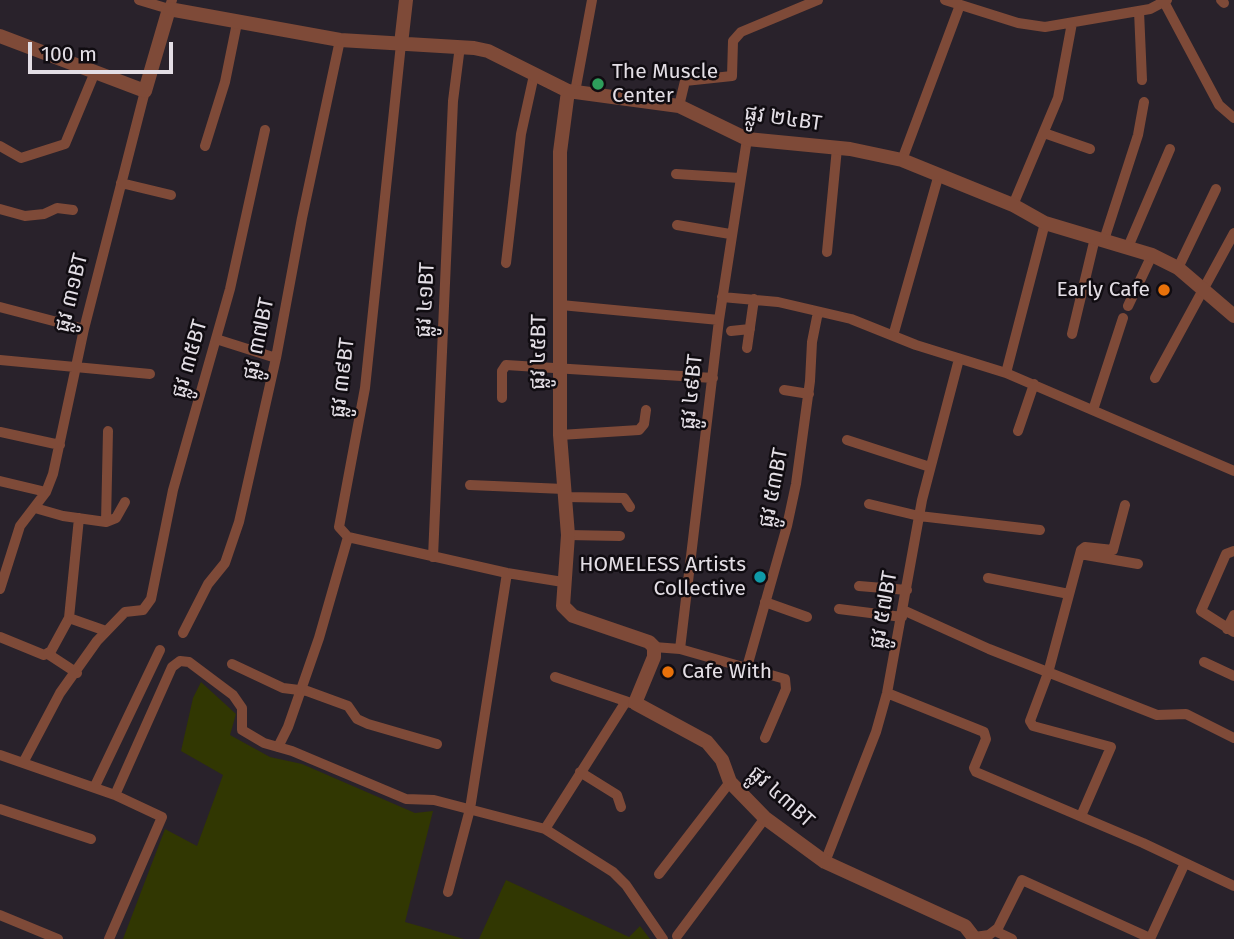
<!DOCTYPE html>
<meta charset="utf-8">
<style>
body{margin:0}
#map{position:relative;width:1234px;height:939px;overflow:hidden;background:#29222b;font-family:"Fira Sans",sans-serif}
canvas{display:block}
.scale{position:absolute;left:28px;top:42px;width:145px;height:32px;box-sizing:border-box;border:4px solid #e3dee5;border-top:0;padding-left:9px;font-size:21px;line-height:24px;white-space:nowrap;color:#e3dee5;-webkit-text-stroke:5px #100c11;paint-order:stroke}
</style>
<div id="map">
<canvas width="1234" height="939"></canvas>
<div class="scale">100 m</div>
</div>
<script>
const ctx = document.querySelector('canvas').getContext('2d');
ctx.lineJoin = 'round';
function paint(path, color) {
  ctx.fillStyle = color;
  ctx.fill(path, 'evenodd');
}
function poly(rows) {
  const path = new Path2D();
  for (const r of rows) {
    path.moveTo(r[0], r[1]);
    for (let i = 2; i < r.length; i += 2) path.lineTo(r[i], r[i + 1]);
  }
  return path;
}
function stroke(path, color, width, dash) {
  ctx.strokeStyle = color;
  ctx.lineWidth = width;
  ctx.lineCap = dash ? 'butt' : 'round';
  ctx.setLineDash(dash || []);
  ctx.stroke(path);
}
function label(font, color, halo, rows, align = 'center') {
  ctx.font = font + ' "Fira Sans","Noto Sans Khmer",sans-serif';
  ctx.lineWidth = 5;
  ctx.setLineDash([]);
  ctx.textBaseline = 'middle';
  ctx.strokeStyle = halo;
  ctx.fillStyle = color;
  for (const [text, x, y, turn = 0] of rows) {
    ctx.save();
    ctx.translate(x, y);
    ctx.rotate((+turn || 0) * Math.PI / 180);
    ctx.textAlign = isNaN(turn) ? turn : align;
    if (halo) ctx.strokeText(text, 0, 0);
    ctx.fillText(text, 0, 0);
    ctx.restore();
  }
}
const green = poly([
 [201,682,236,714,230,735,270,757,302,764,415,813,433,811,405,922,464,939,123,939,165,829,197,846,223,775,181,751,193,698],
 [506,880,629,937,640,926,650,939,479,939]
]);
const minor = poly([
 [139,0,169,9,172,0],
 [945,0,1018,23,1045,27,1150,9,1167,0],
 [1163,0,1219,105,1234,118],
 [1221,0,1224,3],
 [1139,11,1142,80],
 [401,44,365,388,339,527,348,537,507,573,563,582],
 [575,92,592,0],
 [679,106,685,81,732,76,733,41,741,32,818,0],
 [1044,133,1090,149],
 [0,146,21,158,65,144,95,72],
 [205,146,225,82,237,23],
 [902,160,960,5],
 [676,174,740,178],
 [121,183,171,195],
 [1013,205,1058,98,1072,23],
 [0,209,25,216,44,214,57,208,73,210],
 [677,225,730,234],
 [1104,240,1138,135,1144,102],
 [1128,247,1170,149],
 [827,252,837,148],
 [506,263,521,134,534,75],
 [1178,268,1216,189],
 [722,297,778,302,851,319,916,345,1006,373,1234,471],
 [561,305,719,320],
 [1128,306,1152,255],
 [0,307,84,329],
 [731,331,750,329],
 [1072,334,1095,238],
 [893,336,939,174],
 [216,339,276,358],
 [747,348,754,299],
 [0,360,150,374],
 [1006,373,1045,223],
 [1155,378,1234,233],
 [784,390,809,394],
 [502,398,502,371,506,365,713,378],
 [1093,410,1123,318],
 [1018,431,1034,384],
 [0,432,60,445],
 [560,435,639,430,644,424,646,410],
 [847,440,930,467],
 [0,481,46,492],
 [470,485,564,489],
 [566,497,624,498,630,507],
 [869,504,919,516,1040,530],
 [35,508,63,516,106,522,116,518,125,502],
 [106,522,108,431],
 [568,535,620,536],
 [1234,551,1226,554,1201,611,1234,632],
 [1080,554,1138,564],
 [433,557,453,101,460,46],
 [988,578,1069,594],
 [859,586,907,590],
 [0,589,20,526,46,492,53,474,84,329,145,91],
 [765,602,807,617],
 [839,609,902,617],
 [903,610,989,649,1157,715,1186,714,1234,738],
 [69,618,106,631],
 [1227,629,1234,615],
 [183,633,208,584,225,563,239,522,276,358,302,218,340,40],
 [0,637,44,655,51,651,69,618,79,518],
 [654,647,680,649,785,679,786,689,765,738],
 [680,649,719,320,747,139],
 [48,654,77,673],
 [1204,662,1234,676],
 [232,664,283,688,307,691,348,706,357,719,368,724,437,744],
 [747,667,787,526,796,484,810,381,812,342,818,312],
 [555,677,631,703],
 [887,693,984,732,986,739,974,768,976,772,1143,843,1234,886],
 [278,747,288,727,319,638,348,537],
 [0,755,115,795],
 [24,761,60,693,97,641,125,612,143,610,151,599,173,490,230,289,265,130],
 [580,772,617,795,621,807],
 [95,786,160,650],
 [0,809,91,839],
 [1081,816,1111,747,1033,726,1030,721,1048,673,1081,550,1085,547,1113,550,1125,505],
 [545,829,625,703],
 [825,862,876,732,887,693,922,500,959,359],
 [659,874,730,782],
 [448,892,470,809,507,573],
 [0,915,58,939],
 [995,931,1012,939],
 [677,936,765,818],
 [975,937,989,935,998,928,1022,880,1150,938],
 [109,939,162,817,115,795,172,667,180,661,189,662,233,695,242,708,242,730,264,743,292,751,406,799,434,800,545,829,613,872,626,885,663,939],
 [1150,939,1185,863]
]);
const tertiary = poly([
 [0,36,145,91,169,9,340,40,474,48,488,51,568,91,679,106,747,139,850,149,902,160,1013,205,1045,223,1152,255,1178,268,1234,316],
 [401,44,406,0],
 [568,91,560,152,560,435,568,535,563,606,573,616,649,642,654,647,654,657,635,703,707,742,722,760,730,782,765,818,825,862,965,926,975,939]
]);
const markers = [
 [598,84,7,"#2e9e5b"],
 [1164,290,7,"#e8710a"],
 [760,577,7,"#0f9aa8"],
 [668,672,7,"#e8710a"]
];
const poiNames = [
 ["The Muscle",612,72],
 ["Center",612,96],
 ["Early Cafe",1150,290,"right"],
 ["HOMELESS Artists",746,565,"right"],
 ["Collective",746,589,"right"],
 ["Cafe With",682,672]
];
const streetNames = [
 ["ផ្លូវ ២៤BT",783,119,8],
 ["ផ្លូវ ៣១BT",72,293,-76],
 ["ផ្លូវ ៤១BT",426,300,-87],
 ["ផ្លូវ ៣៧BT",259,339,-78],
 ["ផ្លូវ ៤៥BT",539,352,-89],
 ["ផ្លូវ ៣៥BT",190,359,-74],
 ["ផ្លូវ ៣៩BT",343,378,-83],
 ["ផ្លូវ ៤៩BT",692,392,-84],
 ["ផ្លូវ ៥៣BT",774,488,-79],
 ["ផ្លូវ ៥៧BT",884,610,-80],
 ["ផ្លូវ ៤៣BT",781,797,42]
];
paint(green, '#313702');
stroke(minor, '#7e4a38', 10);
stroke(tertiary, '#7e4a38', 14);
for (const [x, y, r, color] of markers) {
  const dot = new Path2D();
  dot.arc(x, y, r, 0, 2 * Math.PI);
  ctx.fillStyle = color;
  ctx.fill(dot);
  stroke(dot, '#100c11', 2.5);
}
label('21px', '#e3dee5', '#100c11', poiNames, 'left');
label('21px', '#e3dee5', '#100c11', streetNames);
</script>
